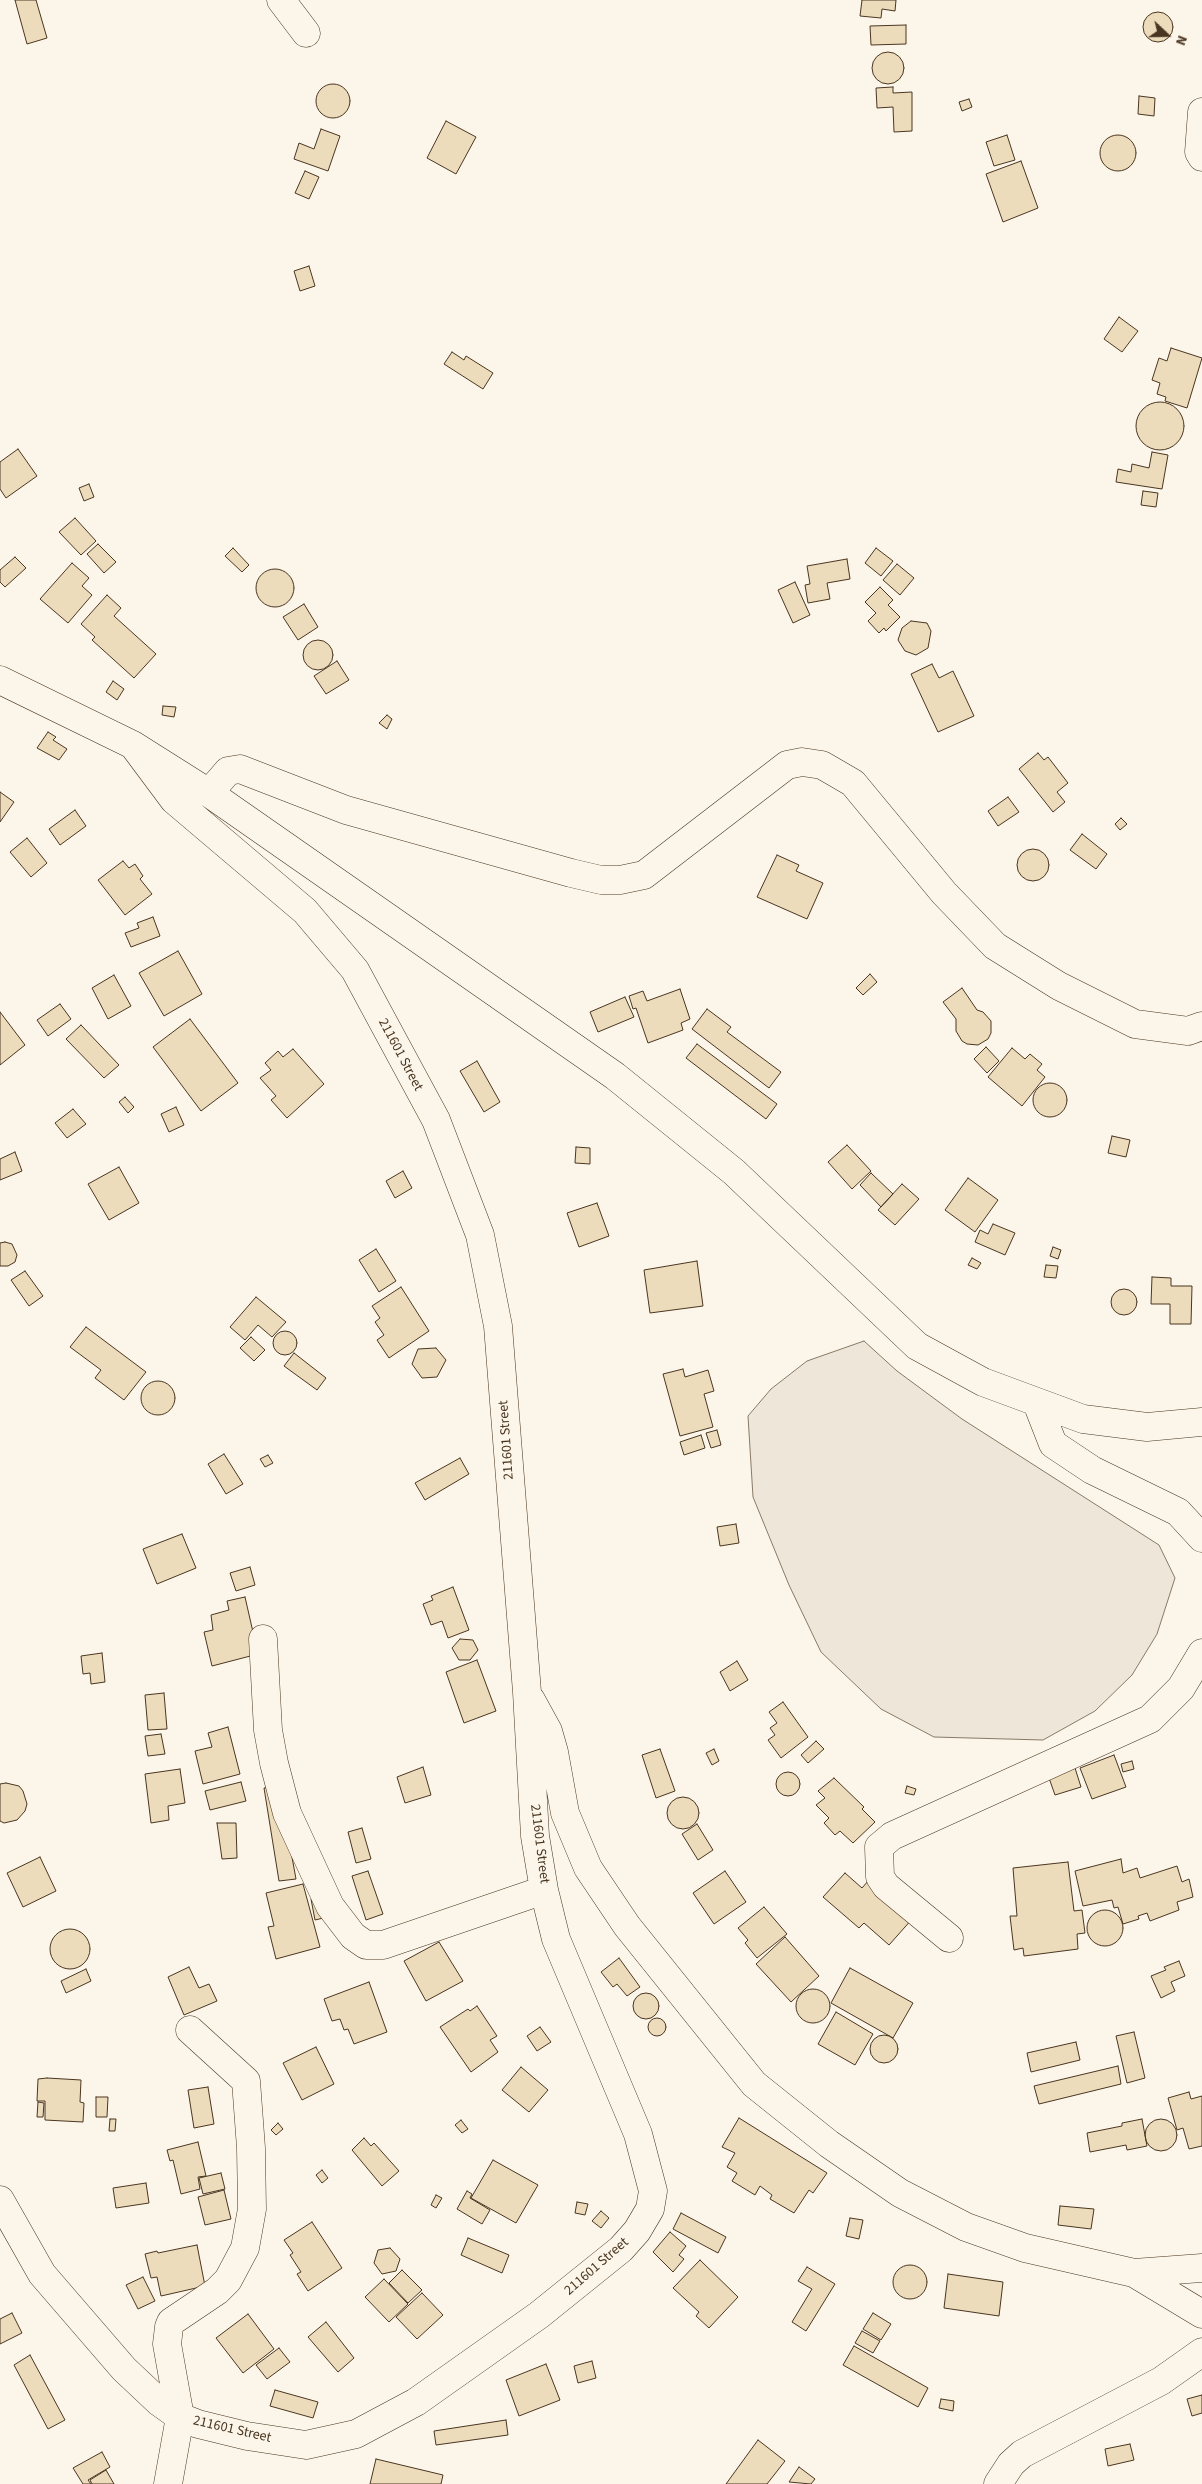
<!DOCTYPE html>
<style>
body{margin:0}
#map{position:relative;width:1202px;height:2484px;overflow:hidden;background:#fbf6e9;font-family:"Source Sans 3",sans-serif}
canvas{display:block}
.north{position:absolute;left:1142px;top:10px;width:50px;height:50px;-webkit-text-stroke:4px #fbf6e9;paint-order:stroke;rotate:111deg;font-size:14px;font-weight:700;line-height:20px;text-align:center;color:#4a3520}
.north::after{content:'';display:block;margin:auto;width:18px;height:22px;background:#4a3520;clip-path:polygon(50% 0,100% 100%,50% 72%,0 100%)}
</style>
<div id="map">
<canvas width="1202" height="2484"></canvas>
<div class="north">N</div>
</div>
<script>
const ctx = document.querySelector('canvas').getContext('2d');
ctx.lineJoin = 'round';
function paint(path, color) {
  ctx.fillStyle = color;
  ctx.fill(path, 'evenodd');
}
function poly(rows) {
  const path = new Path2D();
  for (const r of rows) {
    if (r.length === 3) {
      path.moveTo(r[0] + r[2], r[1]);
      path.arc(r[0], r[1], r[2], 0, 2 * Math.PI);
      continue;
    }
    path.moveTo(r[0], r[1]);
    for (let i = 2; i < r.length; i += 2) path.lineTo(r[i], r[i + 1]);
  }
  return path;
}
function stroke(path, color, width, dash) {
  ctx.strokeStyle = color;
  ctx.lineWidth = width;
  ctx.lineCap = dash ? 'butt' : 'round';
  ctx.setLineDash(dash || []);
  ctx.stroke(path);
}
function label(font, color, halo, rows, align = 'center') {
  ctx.font = font + ' "Source Sans 3",sans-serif';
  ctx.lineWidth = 4;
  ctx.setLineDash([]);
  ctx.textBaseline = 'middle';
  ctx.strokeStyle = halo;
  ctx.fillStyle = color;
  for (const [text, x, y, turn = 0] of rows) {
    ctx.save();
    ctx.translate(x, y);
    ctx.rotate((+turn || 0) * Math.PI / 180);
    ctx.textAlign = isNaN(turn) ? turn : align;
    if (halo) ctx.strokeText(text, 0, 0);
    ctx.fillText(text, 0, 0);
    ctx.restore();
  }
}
const green = poly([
 [864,1341,897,1371,962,1419,1159,1545,1175,1578,1157,1634,1132,1675,1095,1711,1043,1740,934,1737,881,1709,821,1652,789,1585,753,1497,748,1416,771,1389,807,1361,864,1341]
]);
const building = poly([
 [15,0,36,0,47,38,27,44,15,0],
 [862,0,896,0,895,11,882,9,881,18,860,16,862,0],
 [1158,27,15],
 [906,25,906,44,871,45,870,26,906,25],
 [888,68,16],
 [333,101,17],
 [893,87,893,93,912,92,912,131,894,132,893,107,877,108,876,88,893,87],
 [1139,96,1155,98,1154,116,1138,114,1139,96],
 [969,99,972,107,962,111,959,102,969,99],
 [446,121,476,137,456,174,427,158,446,121],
 [321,129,340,136,328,171,294,159,299,143,314,149,321,129],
 [1118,153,18],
 [1007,135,1015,160,994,166,986,142,1007,135],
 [1021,161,1038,208,1003,222,986,174,1021,161],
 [305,171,319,177,309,199,295,193,305,171],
 [309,266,315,286,300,291,294,271,309,266],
 [1119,317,1138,331,1122,352,1104,339,1119,317],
 [1171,348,1202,358,1187,408,1165,401,1166,397,1157,394,1160,383,1152,380,1159,358,1167,361,1171,348],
 [452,352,464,360,466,356,493,373,483,389,444,364,452,352],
 [1160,426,24],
 [18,449,37,476,6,498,0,489,0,462,18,449],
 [1152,452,1168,455,1162,489,1116,482,1118,469,1131,472,1132,464,1149,468,1152,452],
 [89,484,94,497,84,501,79,488,89,484],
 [1143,491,1158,493,1156,507,1141,505,1143,491],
 [75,518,96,541,81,555,59,532,75,518],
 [98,544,116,562,104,573,87,554,98,544],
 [233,548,249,565,242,572,225,556,233,548],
 [876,548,893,561,881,576,865,563,876,548],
 [15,557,26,568,5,587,0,582,0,570,15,557],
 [847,559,850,579,827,583,830,599,808,603,805,585,810,584,807,566,847,559],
 [72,563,89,578,82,586,92,595,68,623,40,599,72,563],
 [897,564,914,578,900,595,883,580,897,564],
 [275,588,19],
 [795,582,810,615,793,623,778,590,795,582],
 [880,587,893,600,888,605,900,617,886,631,884,628,879,633,868,621,876,613,865,602,880,587],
 [107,595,121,608,114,616,156,654,134,678,92,640,95,637,81,624,107,595],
 [304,604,318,627,298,640,283,617,304,604],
 [911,621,927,623,931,631,928,648,916,655,905,651,898,640,902,628,911,621],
 [318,655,15],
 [337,661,349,680,326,694,314,676,337,661],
 [932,664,939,678,953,671,974,716,938,732,911,674,932,664],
 [113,681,124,689,117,700,106,692,113,681],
 [163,706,176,707,174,717,162,715,163,706],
 [387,715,392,719,387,729,379,723,387,715],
 [48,732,56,737,53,740,67,749,59,760,37,748,48,732],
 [1038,753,1044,760,1048,757,1068,783,1057,792,1065,802,1053,812,1019,769,1038,753],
 [0,792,14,802,0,822,0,792],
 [1008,797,1019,812,998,826,988,811,1008,797],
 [75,810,86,826,60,845,49,829,75,810],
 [1121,818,1127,824,1120,830,1115,824,1121,818],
 [1082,834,1107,854,1096,869,1070,850,1082,834],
 [27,838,47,863,31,877,10,852,27,838],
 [1033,865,16],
 [777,855,799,865,796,871,823,883,807,919,757,897,777,855],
 [123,861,129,868,135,864,143,876,140,879,152,894,125,915,98,880,123,861],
 [153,917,160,936,131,947,125,933,139,928,137,923,153,917],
 [178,951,202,994,164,1016,139,973,178,951],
 [870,974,877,982,863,995,856,988,870,974],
 [114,975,131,1006,108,1019,92,988,114,975],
 [962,988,977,1010,983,1012,991,1021,991,1033,988,1039,978,1045,967,1044,962,1041,956,1031,956,1019,943,1002,962,988],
 [680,989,690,1019,681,1023,683,1030,648,1043,636,1008,633,1009,629,996,643,991,647,1001,680,989],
 [625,997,634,1017,598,1032,590,1012,625,997],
 [60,1004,71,1019,48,1036,37,1020,60,1004],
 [707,1009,731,1027,727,1032,781,1072,769,1088,692,1029,707,1009],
 [0,1012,25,1045,0,1065,0,1012],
 [190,1019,238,1083,201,1111,153,1047,190,1019],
 [81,1025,119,1065,104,1078,66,1039,81,1025],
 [697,1044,777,1104,766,1119,686,1058,697,1044],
 [986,1047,999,1061,987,1073,974,1059,986,1047],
 [1012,1048,1025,1059,1030,1054,1042,1064,1037,1070,1045,1077,1022,1106,988,1077,1012,1048],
 [293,1049,324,1084,287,1118,271,1100,276,1096,260,1078,271,1070,265,1063,278,1051,283,1057,293,1049],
 [477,1061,500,1102,484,1112,460,1071,477,1061],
 [1050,1100,17],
 [125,1097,134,1107,128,1113,119,1102,125,1097],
 [176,1107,184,1125,169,1132,161,1114,176,1107],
 [73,1109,86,1124,67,1138,55,1123,73,1109],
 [1112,1136,1130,1140,1126,1157,1108,1153,1112,1136],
 [847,1145,871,1171,852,1189,828,1162,847,1145],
 [576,1147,590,1148,590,1164,575,1163,576,1147],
 [15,1152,22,1171,0,1180,0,1159,15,1152],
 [119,1167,139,1203,109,1220,88,1184,119,1167],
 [403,1171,412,1188,395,1198,386,1181,403,1171],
 [871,1173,893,1194,881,1207,860,1185,871,1173],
 [968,1178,998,1200,975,1232,945,1210,968,1178],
 [902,1184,919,1199,895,1225,878,1210,902,1184],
 [597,1203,609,1236,579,1247,567,1213,597,1203],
 [993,1224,1015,1233,1005,1255,975,1242,980,1230,988,1234,993,1224],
 [5,1242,12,1244,17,1255,15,1262,8,1266,0,1266,0,1243,5,1242],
 [1053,1247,1061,1250,1058,1259,1050,1256,1053,1247],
 [376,1249,396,1281,379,1292,359,1260,376,1249],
 [972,1258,981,1263,977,1269,968,1265,972,1258],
 [697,1261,703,1306,650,1313,644,1270,697,1261],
 [1046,1265,1058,1266,1056,1278,1044,1277,1046,1265],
 [25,1271,43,1296,29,1306,11,1280,25,1271],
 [1152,1277,1171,1278,1171,1286,1192,1286,1191,1324,1170,1324,1170,1304,1151,1304,1152,1277],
 [401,1287,429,1331,389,1358,377,1340,384,1335,375,1322,380,1318,372,1306,401,1287],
 [1124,1302,13],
 [256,1297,286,1322,272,1337,258,1325,245,1340,230,1327,256,1297],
 [86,1327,146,1372,124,1400,95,1378,101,1370,70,1347,86,1327],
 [285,1343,12],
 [251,1337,265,1350,254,1361,240,1348,251,1337],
 [436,1348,446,1360,437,1377,422,1378,412,1364,418,1349,436,1348],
 [294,1353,326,1378,317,1390,284,1366,294,1353],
 [683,1369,685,1377,708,1370,714,1391,704,1394,713,1427,680,1436,663,1374,683,1369],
 [158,1398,17],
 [717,1430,721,1445,711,1448,706,1433,717,1430],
 [701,1435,705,1448,684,1455,680,1442,701,1435],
 [224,1454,243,1484,226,1494,208,1464,224,1454],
 [268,1455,273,1463,265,1467,260,1459,268,1455],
 [460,1458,469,1474,425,1500,415,1483,460,1458],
 [736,1524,739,1543,720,1546,717,1527,736,1524],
 [182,1534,196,1568,157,1584,143,1549,182,1534],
 [250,1567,255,1585,236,1591,230,1573,250,1567],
 [453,1587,469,1630,448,1638,442,1621,431,1625,423,1604,433,1600,431,1596,453,1587],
 [245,1597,258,1654,212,1666,204,1632,213,1630,211,1615,229,1610,227,1601,245,1597],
 [460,1639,473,1640,478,1650,470,1660,459,1660,452,1648,460,1639],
 [102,1653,105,1682,91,1684,90,1673,83,1674,81,1656,102,1653],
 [477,1660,496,1711,464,1723,446,1672,477,1660],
 [737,1661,748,1680,730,1691,720,1672,737,1661],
 [164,1693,167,1729,148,1730,145,1695,164,1693],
 [783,1702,808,1737,781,1758,768,1740,775,1735,770,1728,777,1723,769,1712,783,1702],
 [228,1727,240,1774,203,1784,195,1751,212,1747,208,1733,228,1727],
 [161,1734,165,1754,148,1756,145,1736,161,1734],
 [816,1741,824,1749,808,1763,801,1755,816,1741],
 [660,1749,675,1791,656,1798,642,1755,660,1749],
 [714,1749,719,1761,712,1765,706,1753,714,1749],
 [1114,1755,1126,1787,1092,1799,1080,1768,1114,1755],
 [1132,1761,1134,1769,1123,1772,1121,1764,1132,1761],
 [423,1767,431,1795,405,1803,397,1777,423,1767],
 [1075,1768,1081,1787,1055,1795,1049,1778,1075,1768],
 [180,1769,185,1803,168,1806,169,1820,151,1823,145,1774,180,1769],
 [788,1784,12],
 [834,1778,864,1807,862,1809,875,1822,853,1843,840,1831,835,1835,824,1823,829,1818,816,1805,825,1798,818,1791,834,1778],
 [241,1782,246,1801,210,1810,205,1791,241,1782],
 [6,1783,19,1786,23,1791,27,1804,25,1811,17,1820,4,1823,0,1821,0,1784,6,1783],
 [279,1786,296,1879,279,1881,264,1788,279,1786],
 [907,1786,916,1789,914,1795,905,1793,907,1786],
 [683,1813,16],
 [217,1823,236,1823,237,1858,222,1859,217,1823],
 [697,1824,713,1850,698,1860,682,1834,697,1824],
 [362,1828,371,1859,356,1863,348,1832,362,1828],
 [40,1857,56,1891,23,1907,7,1873,40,1857],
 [1121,1859,1123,1873,1137,1868,1140,1878,1177,1866,1182,1882,1189,1879,1193,1897,1177,1902,1179,1910,1150,1921,1147,1913,1138,1916,1139,1919,1123,1924,1118,1907,1114,1908,1112,1900,1083,1906,1075,1871,1121,1859],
 [1068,1862,1074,1911,1082,1910,1085,1933,1077,1934,1078,1949,1024,1956,1023,1948,1014,1950,1010,1916,1017,1916,1013,1868,1068,1862],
 [368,1871,383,1914,366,1920,352,1876,368,1871],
 [725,1871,746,1902,714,1924,693,1893,725,1871],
 [845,1873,862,1888,869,1880,913,1918,889,1945,864,1923,859,1928,823,1897,845,1873],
 [303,1884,320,1947,276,1959,268,1927,274,1926,266,1893,303,1884],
 [327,1896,332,1916,315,1920,311,1899,327,1896],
 [764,1907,787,1934,757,1958,745,1943,748,1940,738,1928,764,1907],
 [1105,1928,18],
 [70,1949,20],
 [785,1937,819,1976,791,2002,756,1964,785,1937],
 [439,1942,463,1981,426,2001,404,1961,439,1942],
 [619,1958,640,1987,627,1996,617,1984,613,1987,601,1972,619,1958],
 [1179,1961,1185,1976,1171,1982,1175,1991,1161,1998,1151,1976,1166,1970,1164,1967,1179,1961],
 [189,1967,199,1988,209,1984,217,2001,184,2015,168,1977,189,1967],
 [850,1968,913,2003,893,2038,831,2003,850,1968],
 [86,1969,91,1981,66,1993,61,1981,86,1969],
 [369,1982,387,2032,354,2044,348,2029,344,2030,340,2019,332,2021,324,1999,369,1982],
 [813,2006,17],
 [646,2006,13],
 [477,2006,497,2036,490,2040,498,2052,471,2072,440,2027,468,2009,470,2011,477,2006],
 [836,2012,873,2034,855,2065,818,2044,836,2012],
 [657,2027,9],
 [540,2027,551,2042,537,2051,527,2036,540,2027],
 [1134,2032,1145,2078,1127,2083,1116,2036,1134,2032],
 [884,2049,14],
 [1076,2042,1080,2060,1031,2072,1027,2053,1076,2042],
 [316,2047,334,2084,302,2100,283,2063,316,2047],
 [1118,2066,1121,2084,1039,2104,1034,2086,1118,2066],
 [521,2067,548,2090,529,2112,502,2090,521,2067],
 [47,2078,81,2080,80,2102,84,2103,83,2122,45,2120,45,2101,37,2101,38,2079,47,2078],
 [208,2087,214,2124,194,2128,188,2090,208,2087],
 [1189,2092,1191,2099,1202,2096,1202,2146,1189,2149,1183,2128,1177,2130,1168,2098,1189,2092],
 [96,2097,108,2097,107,2117,96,2117,96,2097],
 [38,2102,44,2103,43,2117,37,2117,38,2102],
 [739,2118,827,2173,813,2193,809,2190,794,2213,770,2199,772,2195,760,2186,755,2195,732,2181,737,2173,727,2167,735,2153,722,2147,739,2118],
 [110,2119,116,2119,115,2131,109,2131,110,2119],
 [1142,2119,1147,2146,1127,2150,1126,2145,1090,2152,1087,2133,1122,2126,1122,2123,1142,2119],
 [1161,2135,16],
 [461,2120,468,2129,462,2133,455,2125,461,2120],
 [278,2123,283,2129,276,2135,271,2130,278,2123],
 [364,2138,371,2146,374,2143,399,2171,382,2186,352,2150,364,2138],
 [198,2142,206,2176,198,2177,200,2189,181,2194,173,2160,170,2161,167,2150,198,2142],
 [493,2160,538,2185,516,2223,471,2198,493,2160],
 [322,2170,328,2178,322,2183,316,2175,322,2170],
 [221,2173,225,2189,203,2194,199,2178,221,2173],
 [146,2183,149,2203,116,2208,113,2188,146,2183],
 [224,2190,231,2219,205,2225,198,2197,224,2190],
 [467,2191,472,2194,470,2198,490,2210,482,2224,457,2209,467,2191],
 [436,2195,442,2198,436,2208,431,2205,436,2195],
 [577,2202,588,2204,585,2215,575,2213,577,2202],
 [1060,2206,1094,2209,1091,2229,1058,2225,1060,2206],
 [601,2211,609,2218,601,2228,592,2221,601,2211],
 [681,2213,726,2237,718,2253,673,2229,681,2213],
 [850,2218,863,2220,859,2239,846,2236,850,2218],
 [312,2222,342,2268,308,2291,297,2274,301,2272,290,2255,293,2253,284,2240,312,2222],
 [670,2232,686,2246,679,2255,684,2259,673,2272,653,2252,670,2232],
 [468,2238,509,2255,502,2273,461,2255,468,2238],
 [197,2245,205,2286,161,2296,157,2277,151,2278,145,2254,157,2251,158,2253,197,2245],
 [390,2248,400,2259,396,2271,382,2274,374,2263,378,2250,390,2248],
 [700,2260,738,2297,709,2328,696,2316,699,2312,673,2288,700,2260],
 [910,2282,17],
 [807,2267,835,2284,806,2331,792,2322,812,2289,798,2281,807,2267],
 [402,2270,422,2290,408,2303,389,2283,402,2270],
 [948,2274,1003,2282,999,2316,944,2308,948,2274],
 [143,2277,155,2301,138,2309,126,2285,143,2277],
 [384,2279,408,2304,389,2322,365,2297,384,2279],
 [422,2293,443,2315,417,2339,396,2317,422,2293],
 [12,2313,22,2333,0,2344,0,2319,12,2313],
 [873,2313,891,2324,881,2340,863,2329,873,2313],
 [248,2314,274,2349,243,2373,216,2338,248,2314],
 [326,2322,354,2358,338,2372,308,2337,326,2322],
 [862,2331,880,2341,873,2353,855,2343,862,2331],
 [854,2346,928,2388,918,2407,843,2365,854,2346],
 [279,2348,290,2362,267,2379,256,2365,279,2348],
 [30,2355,65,2420,48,2429,14,2365,30,2355],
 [592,2361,596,2378,578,2383,574,2366,592,2361],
 [546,2364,560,2400,519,2416,506,2380,546,2364],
 [275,2390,318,2402,313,2418,270,2406,275,2390],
 [1202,2395,1202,2413,1192,2416,1187,2399,1202,2395],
 [941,2399,954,2401,953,2411,939,2408,941,2399],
 [506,2420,508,2435,436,2445,434,2431,506,2420],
 [758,2440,785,2461,767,2484,726,2484,758,2440],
 [1130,2444,1134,2460,1108,2466,1105,2449,1130,2444],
 [102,2452,110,2467,88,2480,91,2484,83,2484,73,2468,102,2452],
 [376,2459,443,2475,441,2484,370,2484,376,2459],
 [799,2467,815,2479,811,2484,789,2482,799,2467],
 [106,2470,114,2484,92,2484,90,2480,106,2470]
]);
const minor = poly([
 [281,0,306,33],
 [1202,112,1199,152,1202,157],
 [0,680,133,745,209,793,615,1076,734,1172,917,1346,983,1382,1083,1419,1147,1427,1202,1422],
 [209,793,228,771,240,769,346,810,571,873,601,880,620,880,644,875,787,765,802,762,822,765,853,783,944,893,995,946,1059,986,1135,1024,1188,1031,1202,1026],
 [1037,1403,1053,1444,1092,1470,1178,1512,1202,1538],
 [263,1639,268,1730,274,1763,287,1813,330,1906,353,1936,366,1945,383,1945,544,1890],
 [531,1700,548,1731,554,1752,565,1813,588,1868,627,1926,754,2084,829,2144,900,2193,966,2227,1025,2248,1134,2273,1202,2268],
 [949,1938,886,1886,880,1877,879,1847,892,1836,1150,1719,1181,1688,1202,1653],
 [0,2200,42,2274,124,2369,159,2402,180,2417,198,2424,247,2436,306,2445,356,2434,416,2402,539,2315,621,2249,637,2231,650,2209,653,2191,638,2134,556,1939,544,1890,535,1836,527,1692,498,1326,480,1235,436,1120,355,970,305,911,174,800,133,745],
 [1134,2273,1202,2314],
 [168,2484,180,2417,167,2344,169,2327,171,2322,217,2291,228,2280,245,2248,252,2209,251,2148,246,2081,190,2030],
 [998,2484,1011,2464,1022,2454,1161,2381,1202,2352]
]);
const streetNames = [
 ["211601 Street",400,1055,62],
 ["211601 Street",507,1440,-94],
 ["211601 Street",539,1844,83],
 ["211601 Street",597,2267,-41],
 ["211601 Street",232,2430,13]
];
paint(green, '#ede6d9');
stroke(green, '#887966', 1);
paint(building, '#ecdcbc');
stroke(building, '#4a3520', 1);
stroke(minor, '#4a3520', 29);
stroke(minor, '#fbf6e9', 28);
label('14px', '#4a3520', '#fbf6e9', streetNames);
</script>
